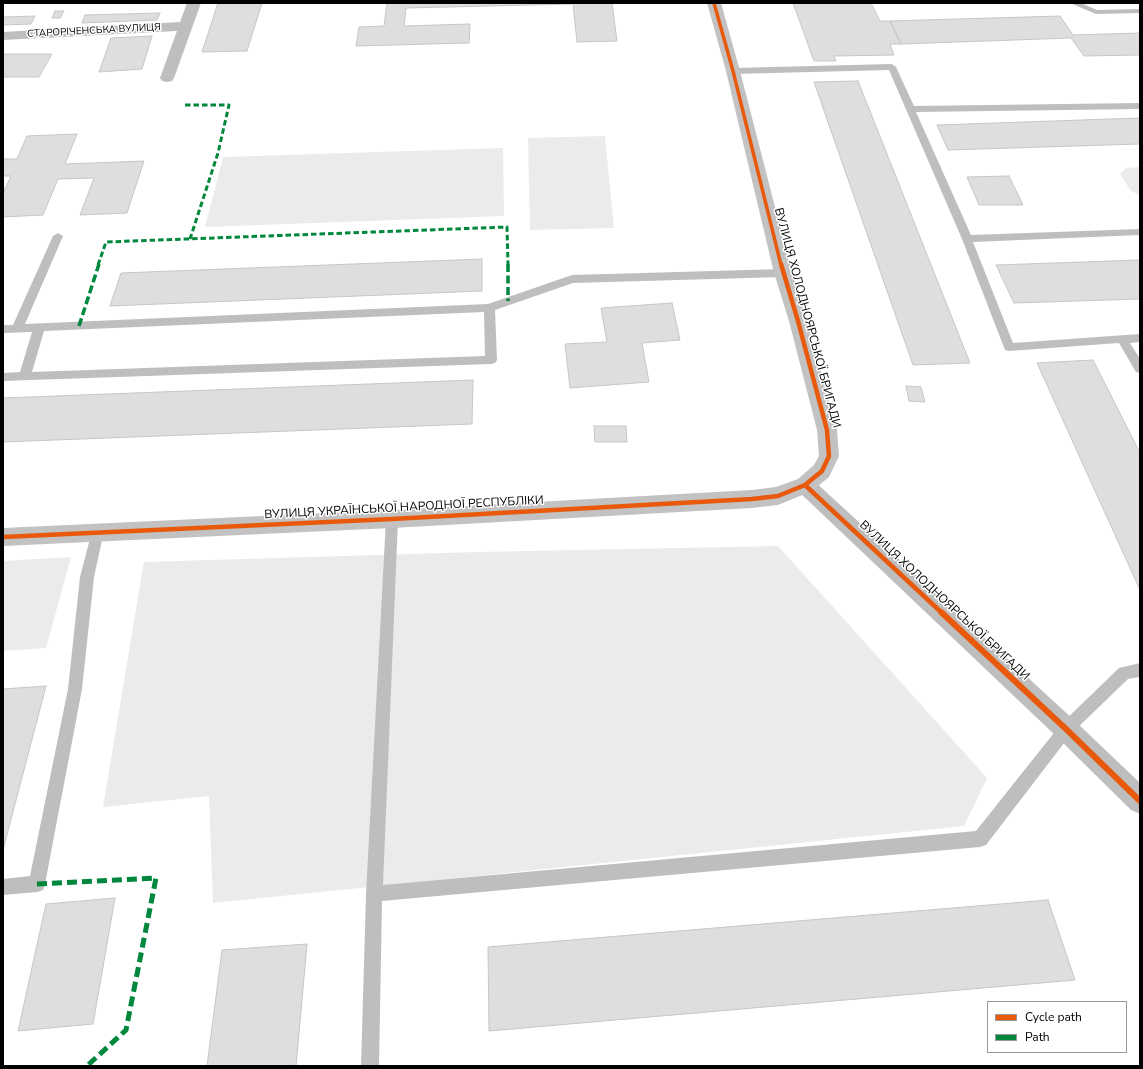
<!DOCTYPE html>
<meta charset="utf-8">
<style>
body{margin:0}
#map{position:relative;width:1143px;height:1069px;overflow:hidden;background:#fff;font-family:"Nunito Sans",sans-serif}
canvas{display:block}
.frame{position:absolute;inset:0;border:4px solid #000;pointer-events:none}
.legend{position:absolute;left:987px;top:1001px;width:140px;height:52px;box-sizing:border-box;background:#fff;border:1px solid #999;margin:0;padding:5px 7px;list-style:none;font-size:12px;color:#000}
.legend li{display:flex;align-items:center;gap:8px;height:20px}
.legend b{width:20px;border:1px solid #999}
</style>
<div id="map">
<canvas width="1143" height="1069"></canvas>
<div class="frame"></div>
<ul class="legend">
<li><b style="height:5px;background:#e8590c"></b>Cycle path</li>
<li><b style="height:5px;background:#00873e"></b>Path</li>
</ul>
</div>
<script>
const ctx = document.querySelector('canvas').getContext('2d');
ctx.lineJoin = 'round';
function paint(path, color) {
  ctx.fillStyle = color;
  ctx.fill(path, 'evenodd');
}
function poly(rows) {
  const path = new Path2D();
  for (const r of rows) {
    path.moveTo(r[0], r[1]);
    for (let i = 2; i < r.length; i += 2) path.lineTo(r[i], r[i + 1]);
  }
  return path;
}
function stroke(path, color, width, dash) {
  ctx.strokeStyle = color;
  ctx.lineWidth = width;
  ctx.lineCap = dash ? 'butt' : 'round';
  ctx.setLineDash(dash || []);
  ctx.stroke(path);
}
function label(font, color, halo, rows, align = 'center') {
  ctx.font = font + ' "Nunito Sans",sans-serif';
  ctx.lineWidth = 3;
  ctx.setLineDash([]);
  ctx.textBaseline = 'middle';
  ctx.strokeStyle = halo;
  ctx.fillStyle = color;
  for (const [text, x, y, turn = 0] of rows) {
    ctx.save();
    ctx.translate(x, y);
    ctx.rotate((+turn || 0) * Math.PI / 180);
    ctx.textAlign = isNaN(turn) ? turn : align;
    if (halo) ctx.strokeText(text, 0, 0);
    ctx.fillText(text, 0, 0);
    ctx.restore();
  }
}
const green = poly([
 [605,136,614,228,530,230,528,138],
 [503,148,504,216,205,227,223,157],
 [1140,167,1140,195,1131,191,1120,174,1126,168],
 [778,546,987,778,964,826,213,903,209,796,103,807,144,562,478,552],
 [71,557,46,648,3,651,3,561]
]);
const building = poly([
 [218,3,262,3,247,51,202,52,218,3],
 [387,3,612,3,617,41,577,42,573,4,406,8,404,26,470,24,469,43,356,46,359,27,384,26,387,3],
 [793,3,871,3,880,21,890,21,901,44,890,44,894,55,834,56,836,61,814,61,793,3],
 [55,11,64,11,60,18,52,18,55,11],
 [160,13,157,20,82,23,85,15,160,13],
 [35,16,31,24,3,25,3,17,35,16],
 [1060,16,1073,35,1140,33,1140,55,1084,56,1071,38,901,44,890,21,1060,16],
 [152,36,142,69,99,72,111,38,152,36],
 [3,54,52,54,39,77,3,77,3,54],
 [858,81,970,363,913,365,814,82,858,81],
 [1140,118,1140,144,948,150,937,125,1140,118],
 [77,134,65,164,144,161,127,213,80,215,94,178,58,179,43,215,3,217,3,193,11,176,3,176,3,159,17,159,27,136,77,134],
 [1009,176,1023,205,979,205,967,177,1009,176],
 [482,259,482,291,110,306,121,273,482,259],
 [1140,260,1140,299,1014,303,996,265,1140,260],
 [672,303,680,340,642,343,649,382,570,388,565,344,607,342,601,308,672,303],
 [1093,360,1140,453,1140,590,1037,363,1093,360],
 [473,380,472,424,3,442,3,398,473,380],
 [906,386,921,387,925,402,909,401,906,386],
 [594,426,626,426,627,442,595,442,594,426],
 [46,686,3,850,3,689,46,686],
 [115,898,93,1024,18,1031,46,904,115,898],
 [1048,900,1075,980,489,1031,488,947,1048,900],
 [307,944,296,1066,207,1066,222,950,307,944]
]);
const lane = poly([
 [1070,3,1081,3,1097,10,1140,9,1140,13,1096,14,1070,3],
 [892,64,896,67,914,106,1140,103,1140,109,916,112,971,235,1140,229,1140,235,973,242,1013,343,1140,334,1140,342,1130,343,1140,359,1140,373,1136,372,1119,343,1009,351,1005,350,962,239,889,70,733,74,729,71,733,68,892,64],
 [58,233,63,236,25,324,488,304,572,275,783,269,787,270,788,273,787,276,783,277,573,283,495,310,497,360,495,363,491,364,3,381,3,373,20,372,32,332,3,333,3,325,13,325,53,236,58,233],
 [484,312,485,356,32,372,44,331,484,312],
 [392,514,397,515,398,519,383,885,976,831,1061,724,1119,668,1140,663,1140,677,1128,679,1071,734,986,845,980,847,382,901,379,1066,361,1066,366,894,386,519,387,515,392,514],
 [98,526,103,527,104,531,94,577,82,689,45,884,43,890,37,892,3,895,3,879,30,876,68,689,80,577,92,531,93,527,98,526]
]);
const street = poly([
 [187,3,201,3,174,78,172,81,167,82,162,81,160,78,177,31,3,40,3,32,180,22,187,3],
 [805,476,812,479,1075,721,1140,783,1140,814,1131,810,1057,737,798,491,794,485,798,479,805,476]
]);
const secondary = poly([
 [707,3,721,3,740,71,792,273,807,321,837,430,839,456,829,477,812,491,778,505,752,508,392,528,3,546,3,528,392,510,752,490,776,487,798,479,814,465,819,456,817,430,789,321,774,273,726,71,707,3]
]);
const quietFar2 = poly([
 [185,105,229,105,218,153,190,239],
 [98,265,106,242,507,227,508,265]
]);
const quietFar1 = poly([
 [508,264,508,301],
 [79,326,99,264]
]);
const quiet = poly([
 [37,884,156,878,126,1030,87,1066]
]);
const cyclewayFar2 = poly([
 [714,3,733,71,781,265]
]);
const cyclewayFar1 = poly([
 [805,485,942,613],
 [3,537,392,519,752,499,778,496,805,485,822,471,829,456,827,430,798,321,781,264]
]);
const cycleway = poly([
 [941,612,1066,729,1140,801]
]);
const farStreetnames = [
 ["СТАРОРІЧЕНСЬКА ВУЛИЦЯ",94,31,-3]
];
const streetNames = [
 ["ВУЛИЦЯ ХОЛОДНОЯРСЬКОЇ БРИГАДИ",807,318,75],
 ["ВУЛИЦЯ УКРАЇНСЬКОЇ НАРОДНОЇ РЕСПУБЛІКИ",404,508,-3],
 ["ВУЛИЦЯ ХОЛОДНОЯРСЬКОЇ БРИГАДИ",944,601,43]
];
paint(green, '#ebebeb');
paint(building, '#dedede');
stroke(building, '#c6c6c6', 1);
paint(lane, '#bebebe');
paint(street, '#bebebe');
paint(secondary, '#c2c2c2');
stroke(quietFar2, '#00873e', 3, [5.5, 3]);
stroke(quietFar1, '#00873e', 3.5, [8, 3.5]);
stroke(quiet, '#00873e', 5, [10, 5]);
stroke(cyclewayFar2, '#e8590c', 3.5);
stroke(cyclewayFar1, '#e8590c', 4.5);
stroke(cycleway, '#e8590c', 6);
label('10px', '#000', '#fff', farStreetnames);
label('12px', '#000', '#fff', streetNames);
</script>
